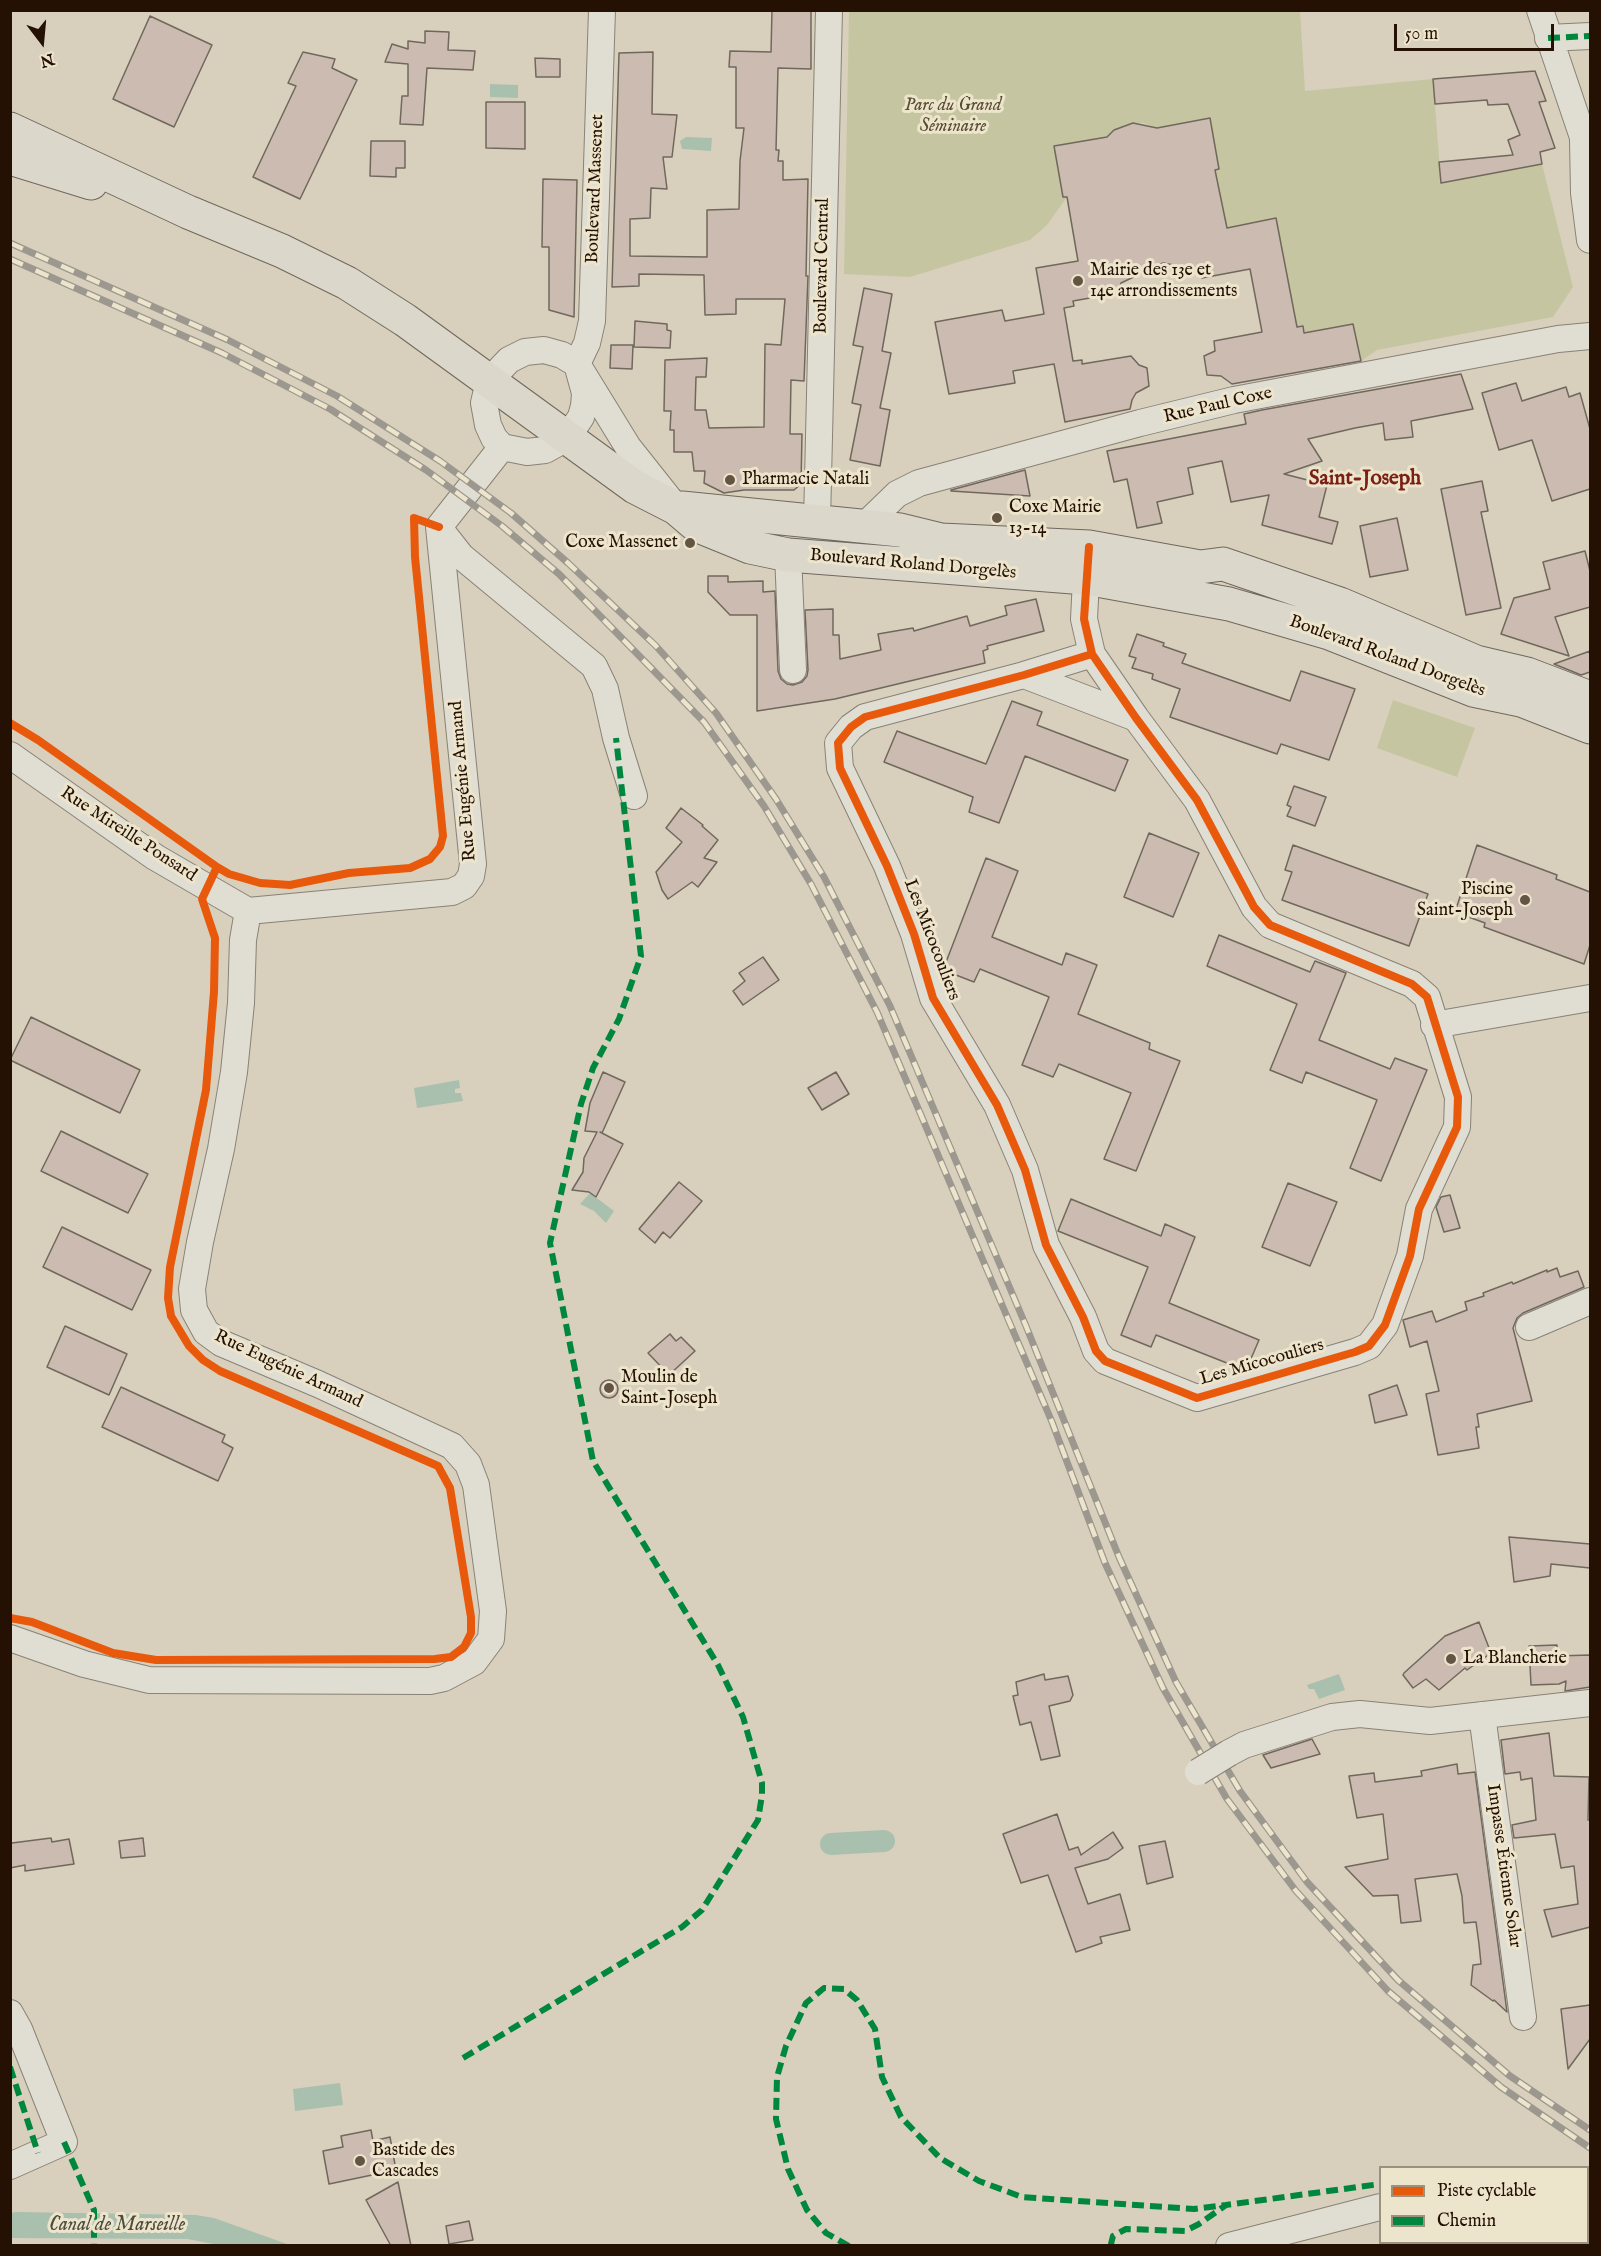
<!DOCTYPE html>
<meta charset="utf-8">
<style>
body{margin:0}
#map{position:relative;width:1601px;height:2256px;overflow:hidden;background:#d8d0bc;font-family:"IM FELL English",serif}
canvas{display:block}
.frame{position:absolute;inset:0;border:12px solid #241104;pointer-events:none}
.legend{position:absolute;left:1379px;top:2166px;width:210px;height:78px;box-sizing:border-box;background:#ede4cc;border:2px solid #9d907c;margin:0;padding:8px 10px;list-style:none;font-size:18px;color:#241104}
.legend li{display:flex;align-items:center;gap:12px;height:30px}
.legend b{width:30px;border:2px solid #9d907c}
.north{position:absolute;left:12px;top:12px;width:60px;height:60px;-webkit-text-stroke:4px #ede4cc;paint-order:stroke;rotate:164deg;font-size:16px;font-weight:700;line-height:24px;text-align:center;color:#241104}
.north::after{content:'';display:block;margin:auto;width:21px;height:27px;background:#241104;clip-path:polygon(50% 0,100% 100%,50% 72%,0 100%)}
.scale{position:absolute;left:1394px;top:24px;width:160px;height:27px;box-sizing:border-box;border:3px solid #241104;border-top:0;padding-left:8px;font-size:18px;line-height:21px;white-space:nowrap;color:#241104;-webkit-text-stroke:4px #ede4cc;paint-order:stroke}
</style>
<div id="map">
<canvas width="1601" height="2256"></canvas>
<div class="frame"></div>
<ul class="legend">
<li><b style="height:8px;background:#e8590c"></b>Piste cyclable</li>
<li><b style="height:8px;background:#00873e"></b>Chemin</li>
</ul>
<div class="north">N</div>
<div class="scale">50 m</div>
</div>
<script>
const ctx = document.querySelector('canvas').getContext('2d');
ctx.lineJoin = 'round';
function paint(path, color) {
  ctx.fillStyle = color;
  ctx.fill(path, 'evenodd');
}
function poly(rows) {
  const path = new Path2D();
  for (const r of rows) {
    if (r.length === 3) {
      path.moveTo(r[0] + r[2], r[1]);
      path.arc(r[0], r[1], r[2], 0, 2 * Math.PI);
      continue;
    }
    path.moveTo(r[0], r[1]);
    for (let i = 2; i < r.length; i += 2) path.lineTo(r[i], r[i + 1]);
  }
  return path;
}
function stroke(path, color, width, dash) {
  ctx.strokeStyle = color;
  ctx.lineWidth = width;
  ctx.lineCap = dash ? 'butt' : 'round';
  ctx.setLineDash(dash || []);
  ctx.stroke(path);
}
function label(font, color, halo, rows, align = 'center') {
  ctx.font = font + ' "IM FELL English",serif';
  ctx.lineWidth = 6;
  ctx.setLineDash([]);
  ctx.textBaseline = 'middle';
  ctx.strokeStyle = halo;
  ctx.fillStyle = color;
  for (const [text, x, y, turn = 0] of rows) {
    ctx.save();
    ctx.translate(x, y);
    ctx.rotate((+turn || 0) * Math.PI / 180);
    ctx.textAlign = isNaN(turn) ? turn : align;
    if (halo) ctx.strokeText(text, 0, 0);
    ctx.fillText(text, 0, 0);
    ctx.restore();
  }
}
const green = poly([
 [1300,10,1305,91,1433,79,1441,183,1542,164,1573,287,1553,317,1377,350,1361,361,1353,324,1304,333,1297,327,1276,218,1227,228,1215,170,1219,169,1209,118,1156,128,1143,123,1133,123,1114,130,1107,137,1054,146,1063,197,1067,197,1047,225,1030,240,910,277,844,274,849,11],
 [1393,700,1475,728,1457,777,1377,748]
]);
const water = poly([
 [490,84,518,85,518,98,490,97],
 [686,137,712,138,711,151,682,149,680,141],
 [459,1080,460,1088,455,1089,455,1093,461,1093,463,1101,417,1108,414,1088],
 [590,1193,614,1211,606,1223,594,1211,580,1204],
 [1339,1674,1345,1690,1319,1699,1314,1689,1309,1689,1307,1685],
 [340,2083,343,2105,295,2111,293,2089],
 [16,2212,196,2215,214,2218,290,2245,219,2245,187,2239,11,2238,11,2213]
]);
const canal = poly([
 [831,1844,884,1841]
]);
const building = poly([
 [772,10,811,10,811,69,778,68,776,150,779,150,778,161,783,161,783,180,808,179,806,276,808,276,804,381,791,380,790,434,802,434,801,484,794,490,744,490,724,493,704,483,705,471,694,471,692,452,674,452,674,430,670,430,671,411,664,411,665,360,707,358,706,377,696,377,695,410,706,410,709,428,764,427,765,344,781,345,785,299,736,299,736,314,705,315,704,275,639,274,639,286,612,287,619,53,653,52,652,114,677,115,672,157,663,157,667,189,651,188,650,218,630,219,630,256,707,257,707,210,739,209,740,161,744,128,736,128,736,67,729,67,730,51,771,52,772,10],
 [150,16,212,45,174,127,113,99,150,16],
 [425,31,449,32,448,50,475,51,473,70,427,68,423,125,400,124,402,96,408,96,408,64,385,62,392,44,408,49,408,41,425,43,425,31],
 [303,52,335,59,332,68,357,80,300,199,253,177,296,86,288,83,303,52],
 [535,58,560,59,560,77,536,77,535,58],
 [1535,71,1546,101,1539,102,1555,148,1540,152,1542,164,1441,183,1439,162,1513,155,1508,140,1520,135,1508,104,1488,105,1487,100,1435,104,1433,79,1535,71],
 [486,102,525,102,525,149,486,148,486,102],
 [1210,118,1219,169,1215,170,1227,228,1276,218,1297,327,1303,326,1304,333,1353,324,1361,361,1232,384,1221,376,1207,375,1204,356,1215,351,1214,341,1262,332,1250,269,1202,278,1197,267,1190,268,1163,263,1121,283,1118,293,1073,301,1074,306,1064,308,1073,361,1082,360,1082,364,1131,356,1139,365,1147,368,1149,386,1136,393,1132,400,1130,409,1065,422,1054,364,1013,371,1015,383,949,394,935,322,1002,310,1005,321,1044,314,1036,268,1078,261,1067,197,1063,197,1054,146,1107,137,1114,130,1133,123,1157,128,1210,118],
 [371,141,405,141,405,168,396,168,396,177,370,176,371,141],
 [543,179,577,180,574,317,549,310,549,247,542,247,543,179],
 [864,288,892,294,882,351,891,353,880,408,890,410,880,466,850,460,861,405,852,403,863,347,853,345,864,288],
 [635,321,667,324,667,330,671,331,670,348,634,347,635,321],
 [611,345,633,345,632,369,610,368,611,345],
 [1461,374,1473,409,1411,421,1413,437,1385,440,1383,423,1355,428,1308,439,1322,461,1284,474,1327,485,1319,517,1338,522,1332,544,1262,525,1269,495,1231,502,1222,461,1188,468,1193,494,1157,502,1162,523,1137,528,1127,479,1114,482,1107,451,1246,424,1244,414,1262,410,1461,374],
 [1516,383,1522,401,1566,387,1569,397,1580,393,1590,429,1590,489,1552,501,1532,440,1499,450,1482,393,1516,383],
 [1025,470,1030,496,951,491,951,490,1025,470],
 [1482,481,1488,511,1481,512,1501,608,1466,615,1441,489,1482,481],
 [1397,518,1408,570,1370,577,1360,526,1397,518],
 [1585,551,1590,571,1590,607,1555,617,1569,656,1501,634,1514,598,1550,589,1543,562,1585,551],
 [708,576,728,576,728,582,763,581,763,592,775,591,778,671,781,679,787,684,793,685,802,682,807,676,808,670,805,610,833,609,833,635,839,635,840,659,881,650,878,634,913,628,914,631,967,616,970,626,1007,615,1005,606,1036,599,1044,631,987,646,988,649,983,651,985,663,835,699,757,711,757,615,730,615,708,592,708,576],
 [1137,634,1164,643,1163,646,1186,654,1182,663,1290,701,1301,671,1355,689,1329,760,1281,744,1277,754,1170,717,1180,689,1152,679,1153,674,1132,668,1136,658,1129,656,1137,634],
 [1590,651,1590,672,1581,675,1554,664,1590,651],
 [1012,701,1042,712,1037,725,1128,760,1115,791,1025,756,999,823,969,812,973,797,884,762,897,731,986,764,1012,701],
 [1294,786,1326,797,1315,826,1287,816,1291,807,1287,805,1294,786],
 [681,808,703,825,702,826,718,840,704,858,717,862,698,887,692,882,668,899,662,890,656,872,682,842,666,828,681,808],
 [1149,833,1199,853,1173,917,1124,897,1149,833],
 [1293,845,1428,894,1409,946,1282,900,1292,872,1285,870,1293,845],
 [1477,845,1557,875,1556,879,1590,892,1590,945,1584,964,1484,927,1485,923,1455,912,1477,845],
 [986,858,1018,871,992,937,1062,965,1066,953,1097,965,1078,1014,1150,1043,1149,1049,1180,1061,1136,1171,1104,1159,1131,1093,1059,1064,1053,1077,1022,1065,1049,997,980,969,974,982,943,970,986,858],
 [1219,935,1310,972,1315,961,1346,973,1319,1040,1390,1069,1395,1058,1427,1070,1381,1181,1350,1168,1377,1100,1306,1072,1302,1083,1270,1070,1297,1004,1207,966,1219,935],
 [763,957,779,980,743,1005,733,991,745,981,739,973,763,957],
 [31,1017,140,1070,120,1113,10,1060,31,1017],
 [603,1072,625,1082,602,1133,600,1132,623,1144,596,1197,589,1192,572,1190,583,1172,584,1158,597,1132,585,1131,590,1103,603,1072],
 [836,1072,849,1094,822,1110,808,1088,836,1072],
 [61,1131,148,1174,128,1213,41,1171,61,1131],
 [679,1182,702,1201,670,1238,663,1232,655,1243,639,1229,679,1182],
 [1288,1183,1337,1202,1310,1266,1262,1247,1288,1183],
 [1450,1195,1460,1228,1444,1232,1436,1207,1441,1197,1450,1195],
 [1071,1199,1161,1236,1165,1224,1195,1237,1169,1303,1259,1340,1247,1368,1242,1369,1156,1335,1151,1347,1121,1335,1148,1267,1058,1231,1071,1199],
 [62,1227,151,1270,132,1310,43,1267,62,1227],
 [1557,1268,1560,1277,1578,1271,1584,1287,1523,1313,1517,1318,1513,1328,1532,1401,1477,1414,1479,1427,1476,1427,1479,1448,1438,1455,1426,1394,1439,1391,1427,1341,1410,1347,1403,1320,1432,1311,1436,1322,1467,1310,1465,1302,1484,1296,1483,1293,1512,1282,1513,1284,1547,1270,1547,1272,1557,1268],
 [65,1326,127,1354,109,1395,47,1367,65,1326],
 [670,1334,676,1341,681,1337,695,1351,669,1375,648,1353,670,1334],
 [609,1389,9],
 [1397,1385,1407,1415,1375,1423,1369,1395,1397,1385],
 [121,1387,225,1435,222,1442,233,1448,218,1481,102,1427,121,1387],
 [1509,1537,1590,1544,1590,1568,1551,1564,1550,1576,1514,1582,1509,1537],
 [1479,1622,1491,1653,1467,1670,1465,1668,1439,1690,1426,1679,1413,1688,1403,1675,1404,1673,1445,1636,1479,1622],
 [1557,1645,1557,1656,1590,1655,1590,1687,1565,1691,1566,1681,1559,1684,1531,1685,1529,1646,1557,1645],
 [1044,1674,1045,1680,1068,1676,1073,1695,1070,1701,1049,1706,1060,1756,1041,1760,1031,1722,1020,1725,1013,1696,1018,1695,1016,1682,1044,1674],
 [1549,1733,1554,1776,1589,1777,1588,1820,1590,1820,1590,1927,1552,1937,1544,1910,1578,1904,1574,1866,1561,1868,1555,1834,1514,1838,1512,1825,1536,1820,1532,1778,1521,1780,1520,1772,1505,1774,1501,1740,1549,1733],
 [1312,1739,1320,1754,1271,1768,1263,1755,1312,1739],
 [1457,1764,1458,1774,1475,1772,1507,2012,1494,2000,1493,2001,1471,1985,1473,1965,1481,1964,1479,1944,1476,1922,1464,1923,1462,1896,1457,1874,1415,1879,1421,1921,1401,1923,1398,1895,1373,1896,1345,1867,1388,1859,1383,1814,1357,1818,1349,1776,1374,1773,1375,1782,1422,1776,1421,1771,1457,1764],
 [1057,1814,1069,1850,1078,1847,1081,1855,1113,1832,1123,1848,1108,1859,1075,1868,1088,1904,1120,1894,1130,1930,1100,1937,1102,1943,1076,1952,1048,1875,1021,1883,1003,1834,1057,1814],
 [51,1838,52,1842,69,1839,74,1864,25,1871,25,1865,10,1868,10,1845,12,1843,51,1838],
 [143,1838,145,1856,121,1858,119,1841,143,1838],
 [1165,1841,1173,1877,1147,1884,1139,1846,1165,1841],
 [1590,2005,1590,2039,1568,2069,1561,2009,1590,2005],
 [371,2130,373,2141,390,2137,396,2170,329,2184,323,2151,343,2147,341,2136,371,2130],
 [398,2182,411,2246,391,2246,366,2200,398,2182],
 [469,2221,473,2240,449,2244,446,2226,469,2221]
]);
const minor = poly([
 [1540,10,1590,158],
 [1548,38,1590,36],
 [1583,140,1584,193,1590,240],
 [577,364,585,393,584,406,581,417,567,438,545,450,527,452,502,447,494,438,488,425,484,403,489,381,509,360,525,352,544,350,562,355,577,364,628,447,674,505],
 [577,364,587,343,592,321,602,10],
 [817,522,829,10],
 [864,526,897,494,919,483,1140,423,1234,400,1558,339,1590,336],
 [439,527,502,447],
 [439,528,461,556,594,666,605,689,616,738,634,796],
 [788,555,793,670],
 [1087,560,1084,619,1092,654,1024,675,865,717,851,727,838,743,840,768,887,866,914,934,933,998,997,1105,1025,1170,1046,1245,1083,1317,1096,1351,1105,1361,1197,1398,1355,1352,1369,1346,1385,1325,1410,1256,1419,1209,1457,1127,1458,1097,1427,997,1412,984,1270,925,1254,907,1197,800,1136,718,1092,654],
 [1024,675,1136,718],
 [10,755,155,857,248,911],
 [1434,1025,1590,998],
 [1529,1327,1590,1301],
 [10,1638,84,1664,149,1680,430,1681,444,1678,474,1662,491,1639,493,1611,476,1485,468,1464,452,1446,318,1384,221,1343,206,1332,194,1310,192,1289,200,1242,221,1149,234,1072,241,1003,243,940,248,911,452,892,464,886,471,876,473,864,439,527],
 [1482,1715,1523,2017],
 [1229,1753,1244,1745,1332,1717,1360,1714,1430,1721,1590,1703],
 [10,2013,19,2029,64,2142,10,2166],
 [1588,2210,1590,2211],
 [1229,2246,1380,2207]
]);
const major = poly([
 [10,129,188,212,282,251,347,283,405,320,635,487,676,508,696,525,750,547,788,555,1086,578,1229,604,1329,633,1473,690,1521,700,1590,727],
 [10,158,91,183],
 [682,508,900,530,941,540,1089,547,1200,567,1223,564,1340,604,1476,662,1527,674,1590,698]
]);
const rail = poly([
 [10,243,228,340,337,396,440,461,511,513,568,563,656,646,716,713,776,799,824,877,890,1006,1026,1326,1119,1557,1176,1682,1240,1791,1307,1882,1398,1980,1510,2076,1590,2130],
 [10,259,222,353,330,409,426,470,502,526,559,574,704,722,764,806,811,884,877,1012,1052,1422,1105,1563,1163,1688,1227,1799,1296,1891,1388,1991,1501,2087,1590,2148]
]);
const minorBridge = poly([
 [1198,1772,1229,1753]
]);
const quiet = poly([
 [1548,38,1590,36],
 [463,2058,682,1927,702,1910,758,1820,762,1795,762,1783,743,1717,718,1665,593,1461,550,1243,581,1104,593,1068,619,1019,641,956,616,738],
 [10,2067,38,2153],
 [64,2142,94,2210,94,2246],
 [849,2246,826,2233,807,2210,788,2169,776,2119,777,2077,786,2046,806,2003,824,1988,844,1989,857,2000,875,2029,882,2077,901,2117,940,2158,979,2181,1022,2197,1194,2209,1226,2205],
 [1112,2246,1111,2244,1113,2236,1126,2229,1185,2231,1199,2224,1226,2205,1380,2184]
]);
const cycleway = poly([
 [1089,547,1084,619,1092,654,1024,675,865,717,851,727,838,743,840,768,887,866,914,934,933,998,997,1105,1025,1170,1046,1245,1083,1317,1096,1351,1105,1361,1197,1398,1355,1352,1369,1346,1385,1325,1410,1256,1419,1209,1457,1127,1458,1097,1427,997,1412,984,1270,925,1254,907,1197,800,1136,718,1092,654],
 [10,723,38,740,217,867,229,874,260,883,290,885,349,873,410,868,430,859,440,847,443,836,415,557,414,518,439,527],
 [10,1618,32,1622,113,1653,156,1660,435,1659,451,1657,464,1647,471,1633,471,1617,450,1488,438,1466,220,1371,203,1360,189,1346,171,1316,168,1298,170,1267,206,1090,214,992,215,938,202,899,217,867]
]);
const markers = [
 [1078,281,6,"#635444"],
 [730,480,6,"#635444"],
 [997,518,6,"#635444"],
 [690,543,6,"#635444"],
 [1525,900,6,"#635444"],
 [609,1388,6,"#635444"],
 [1451,1659,6,"#635444"],
 [360,2161,6,"#635444"]
];
const parkNames = [
 ["Parc du Grand",953,106],
 ["Séminaire",953,127]
];
const streetNames = [
 ["Boulevard Massenet",596,189,-88],
 ["Boulevard Central",823,266,-89],
 ["Rue Paul Coxe",1218,406,-13],
 ["Boulevard Roland Dorgelès",913,565,5],
 ["Boulevard Roland Dorgelès",1387,657,20],
 ["Rue Eugénie Armand",464,781,-95],
 ["Rue Mireille Ponsard",128,835,33],
 ["Les Micocouliers",931,940,69],
 ["Les Micocouliers",1262,1363,-16],
 ["Rue Eugénie Armand",288,1370,25],
 ["Impasse Étienne Solar",1503,1866,82]
];
const poiNames = [
 ["Mairie des 13e et",1090,271],
 ["14e arrondissements",1090,292],
 ["Pharmacie Natali",742,480],
 ["Coxe Mairie",1009,508],
 ["13-14",1009,529],
 ["Coxe Massenet",678,543,"right"],
 ["Piscine",1513,890,"right"],
 ["Saint-Joseph",1513,911,"right"],
 ["Moulin de",621,1378],
 ["Saint-Joseph",621,1399],
 ["La Blancherie",1463,1659],
 ["Bastide des",372,2151],
 ["Cascades",372,2172]
];
const waterNames = [
 ["Canal de Marseille",117,2226]
];
const quarterNames = [
 ["Saint-Joseph",1365,480]
];
paint(green, '#c5c6a1');
paint(water, '#a9c0af');
stroke(canal, '#a9c0af', 22);
paint(building, '#ccbbb0');
stroke(building, '#70685c', 1.5);
stroke(minor, '#898275', 28);
stroke(major, '#70685c', 35);
stroke(minor, '#e0ddd3', 26);
stroke(major, '#dbd7cb', 33);
stroke(rail, '#9c988f', 7);
stroke(rail, '#ede4cc', 4.5, [14]);
stroke(minorBridge, '#898275', 28, []);
stroke(minorBridge, '#e0ddd3', 26);
stroke(quiet, '#00873e', 6, [12, 6]);
stroke(cycleway, '#e8590c', 8);
for (const [x, y, r, color] of markers) {
  const dot = new Path2D();
  dot.arc(x, y, r, 0, 2 * Math.PI);
  ctx.fillStyle = color;
  ctx.fill(dot);
  stroke(dot, '#ede4cc', 2);
}
label('italic 18px', '#574d33', '#ede4cc', parkNames);
label('18px', '#241104', '#ede4cc', streetNames);
label('18px', '#241104', '#ede4cc', poiNames, 'left');
label('italic 20px', '#4c4c3e', '#ede4cc', waterNames);
label('bold 21px', '#7a1f14', '#ede4cc', quarterNames);
</script>
